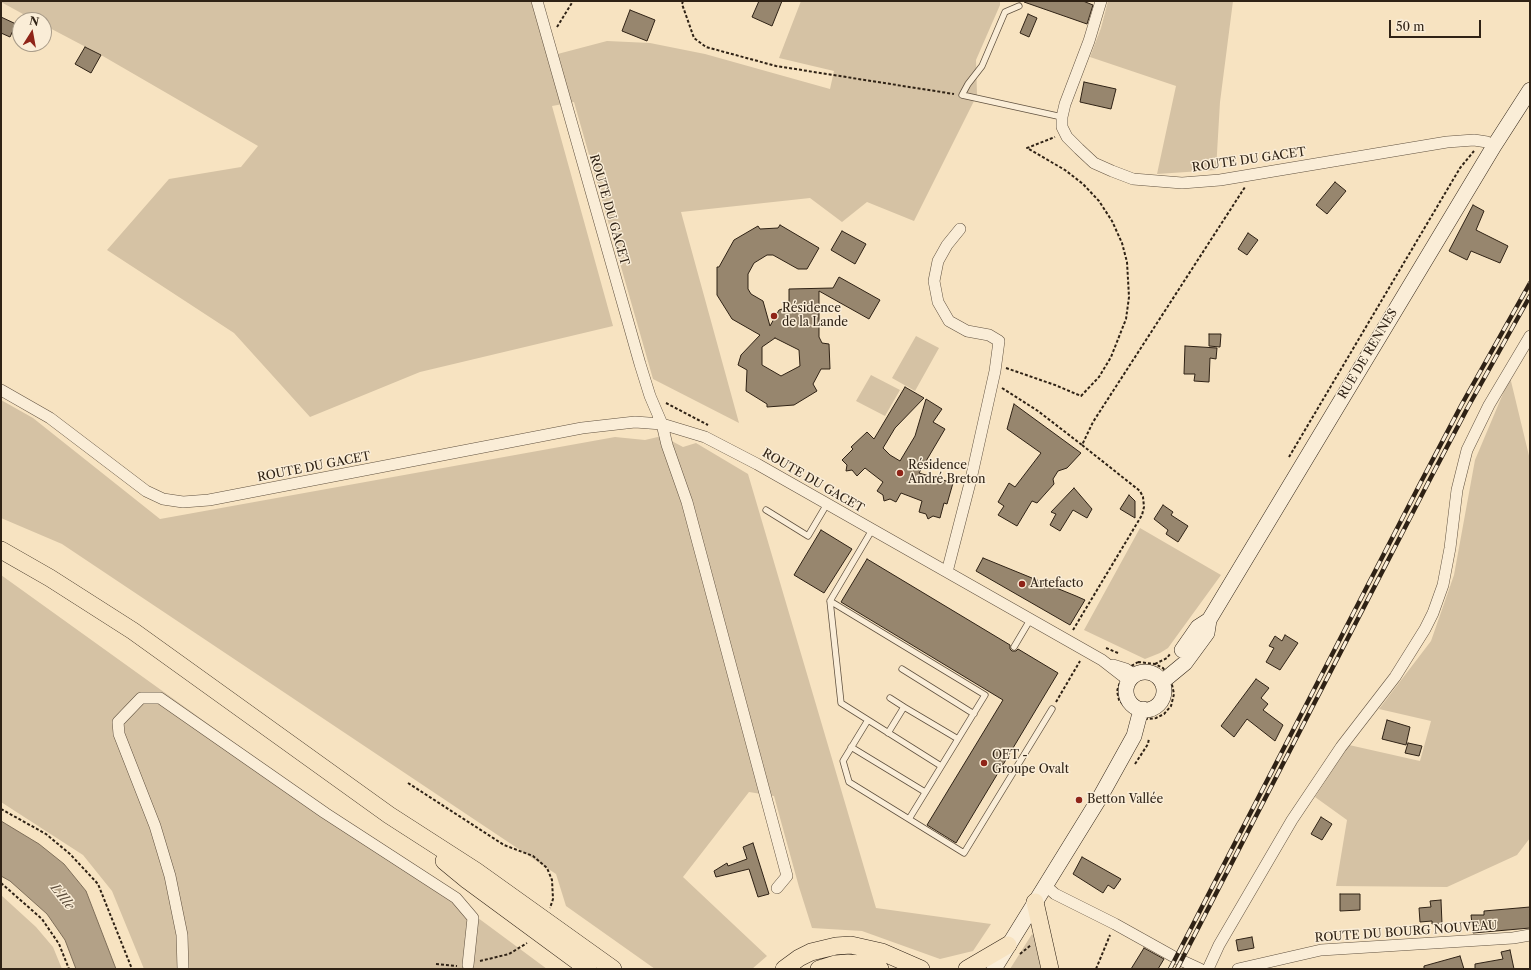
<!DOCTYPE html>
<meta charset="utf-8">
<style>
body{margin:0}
#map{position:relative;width:1531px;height:970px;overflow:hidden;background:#f7e3c1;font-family:"Libre Caslon Text",serif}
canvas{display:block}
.frame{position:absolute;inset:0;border:2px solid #2f2215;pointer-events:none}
.north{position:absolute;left:12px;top:12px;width:40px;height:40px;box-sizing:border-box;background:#faedd7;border:1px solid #a99c89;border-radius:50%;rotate:11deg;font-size:11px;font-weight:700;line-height:16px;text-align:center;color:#2f2215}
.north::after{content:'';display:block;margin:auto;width:14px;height:18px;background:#8f2418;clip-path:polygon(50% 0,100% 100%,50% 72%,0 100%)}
.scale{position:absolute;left:1389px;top:20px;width:92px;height:18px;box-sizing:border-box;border:2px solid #2f2215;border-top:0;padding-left:5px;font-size:12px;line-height:14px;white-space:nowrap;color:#2f2215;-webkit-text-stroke:3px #faedd7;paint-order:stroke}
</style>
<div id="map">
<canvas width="1531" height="970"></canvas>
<div class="frame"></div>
<div class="north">N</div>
<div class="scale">50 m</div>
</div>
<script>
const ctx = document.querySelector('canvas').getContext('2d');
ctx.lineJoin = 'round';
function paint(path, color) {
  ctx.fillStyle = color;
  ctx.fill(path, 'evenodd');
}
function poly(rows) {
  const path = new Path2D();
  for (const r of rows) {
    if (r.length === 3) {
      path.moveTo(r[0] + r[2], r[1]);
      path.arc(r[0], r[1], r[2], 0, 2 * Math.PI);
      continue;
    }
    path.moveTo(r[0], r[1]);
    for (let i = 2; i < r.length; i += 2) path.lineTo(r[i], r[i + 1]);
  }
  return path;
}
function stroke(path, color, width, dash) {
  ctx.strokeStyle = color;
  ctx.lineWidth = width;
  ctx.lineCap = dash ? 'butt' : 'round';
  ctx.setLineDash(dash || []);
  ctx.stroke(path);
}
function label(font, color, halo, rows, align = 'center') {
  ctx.font = font + ' "Libre Caslon Text",serif';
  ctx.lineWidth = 3;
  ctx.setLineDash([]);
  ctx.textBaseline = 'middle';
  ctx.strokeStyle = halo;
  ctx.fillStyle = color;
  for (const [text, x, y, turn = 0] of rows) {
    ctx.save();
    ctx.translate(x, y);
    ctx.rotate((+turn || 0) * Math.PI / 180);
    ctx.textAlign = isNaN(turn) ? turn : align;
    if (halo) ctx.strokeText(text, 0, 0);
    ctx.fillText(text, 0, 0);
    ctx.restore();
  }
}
const green = poly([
 [1,1,533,1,550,56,607,41,650,43,705,54,830,89,834,71,779,58,801,1,1000,1,1000,5,976,60,977,95,914,221,867,202,842,222,810,198,681,212,739,423,653,379,574,102,552,106,613,326,420,372,310,417,234,333,107,250,169,179,241,167,258,146,101,55,44,25,44,20,34,20,1,2],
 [1108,1,1233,1,1220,102,1216,170,1157,174,1176,86,1090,57,1101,28],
 [916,336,939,348,915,391,892,378],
 [871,375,900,390,885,416,856,401],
 [1510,377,1530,460,1530,838,1517,855,1447,887,1336,886,1347,820,1315,797,1349,745,1420,761,1431,721,1379,709,1431,641,1454,575,1475,460],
 [1,400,33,418,160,519,615,437,645,440,662,436,683,447,696,443,748,474,876,908,991,924,973,951,940,959,862,931,812,928,799,887,774,796,749,792,683,877,767,956,752,969,655,969,566,906,556,874,62,544,1,518],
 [1140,528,1221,575,1168,648,1160,653,1145,659,1084,630],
 [1,575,470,912,547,969,144,969,112,891,83,855,1,802],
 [1,895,36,927,53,947,62,969,1,969],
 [1032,934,1035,937,1043,969,1010,969]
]);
const water = poly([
 [1,821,39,844,64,864,86,891,116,969,76,969,65,940,47,914,10,881,1,876,1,821]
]);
const building = poly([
 [759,1,782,1,772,26,752,17,759,1],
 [1025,1,1083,1,1093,5,1087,24,1024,2,1025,1],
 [630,10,655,20,647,41,622,31,630,10],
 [1028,14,1037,18,1029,37,1020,33,1028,14],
 [1,17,16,24,10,37,1,33,1,17],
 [85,47,101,55,91,73,75,64,85,47],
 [1084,82,1116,89,1111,109,1080,102,1084,82],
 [1335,182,1346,191,1327,214,1316,205,1335,182],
 [1473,205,1484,211,1476,230,1508,246,1500,263,1471,251,1467,260,1449,251,1473,205],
 [780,225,819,248,807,269,798,269,773,255,767,255,754,263,748,274,748,289,751,294,763,301,770,326,779,310,789,307,789,289,833,288,839,277,880,300,869,319,819,291,819,337,822,343,829,344,830,369,821,369,813,384,817,391,794,405,767,407,767,404,746,391,747,370,738,365,741,355,760,335,732,319,717,295,717,267,719,267,734,240,758,226,760,229,778,228,780,225],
 [775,338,799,350,800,366,781,376,762,365,762,347,775,338],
 [842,231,866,244,855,264,831,250,842,231],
 [1248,233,1258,240,1247,255,1238,249,1248,233],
 [1209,334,1221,334,1220,347,1209,346,1209,334],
 [1185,346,1217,348,1216,359,1210,358,1209,382,1194,381,1195,374,1184,374,1185,346],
 [905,387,924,398,895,428,883,448,890,455,900,461,915,436,926,399,942,409,933,422,945,429,919,473,953,483,947,504,944,503,940,518,933,516,928,519,926,514,919,512,922,501,901,493,896,502,890,499,884,501,883,495,877,491,883,482,865,468,857,476,852,470,846,471,847,465,842,460,853,449,851,447,867,432,874,439,905,387],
 [1014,404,1081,453,1067,468,1058,471,1053,479,1054,484,1037,503,1032,501,1017,526,998,515,1004,506,998,502,1009,483,1015,487,1041,453,1007,429,1014,404],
 [1074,488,1092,509,1087,518,1073,510,1060,531,1050,525,1056,514,1051,512,1074,488],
 [1129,495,1135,501,1135,518,1120,509,1129,495],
 [1163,505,1173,512,1171,515,1188,526,1178,542,1166,534,1168,530,1154,519,1163,505],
 [821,530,852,549,824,593,794,575,821,530],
 [983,558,1076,596,1085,600,1070,625,976,571,983,558],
 [867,559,1010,645,1010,649,1012,651,1016,651,1018,649,1058,673,956,843,927,825,1003,700,841,602,867,559],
 [1285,635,1298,643,1280,670,1266,662,1274,648,1269,646,1275,636,1282,641,1285,635],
 [1256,679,1269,688,1261,698,1268,704,1263,710,1283,725,1275,741,1247,719,1234,737,1221,726,1256,679],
 [1387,720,1410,727,1406,745,1382,739,1387,720],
 [1408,743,1422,746,1419,756,1405,753,1408,743],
 [1321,817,1332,824,1322,840,1311,834,1321,817],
 [753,843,769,894,758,897,749,869,716,877,714,871,727,863,728,866,747,859,743,847,753,843],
 [1082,857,1121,879,1114,889,1108,885,1103,893,1073,874,1082,857],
 [1340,894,1360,894,1360,910,1340,911,1340,894],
 [1441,900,1442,924,1432,924,1432,921,1420,922,1419,908,1431,907,1430,901,1441,900],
 [1530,907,1530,928,1473,933,1471,915,1484,915,1484,911,1530,907],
 [1252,937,1254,948,1238,951,1236,940,1252,937],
 [1144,948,1164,959,1158,969,1131,969,1144,948],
 [1510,950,1514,969,1475,969,1475,964,1503,959,1501,952,1510,950],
 [1460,956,1464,969,1424,969,1424,966,1460,956]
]);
const path = poly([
 [683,1,682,4,694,38,706,47,776,66,954,94],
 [557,27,573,1],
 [1006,368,1055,385,1081,396,1099,377,1111,357,1126,319,1129,297,1127,262,1122,243,1112,221,1099,201,1083,184,1065,170,1027,148,1055,137],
 [1002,388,1038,411,1082,445],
 [666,403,708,425],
 [1289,457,1460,168,1474,151],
 [1073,630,1142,515,1144,507,1143,497,1140,491,1082,445,1093,422,1245,187],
 [1106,648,1118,653],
 [1138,662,1155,664,1163,668,1171,680,1174,694,1171,706,1164,714,1156,718,1148,719,1139,717,1130,712,1119,700,1117,691,1122,676,1126,669,1138,662],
 [1155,664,1167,658,1170,654],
 [1056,702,1080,661],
 [1135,764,1148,744,1149,738],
 [408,783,504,845,533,856,547,868,552,880,553,899,550,908],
 [1,809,46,834,70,854,98,884,132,969],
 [1,883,42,919,59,944,69,969],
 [1020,954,1031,945],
 [480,961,509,954,527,943],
 [436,964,457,966],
 [1096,969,1110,935]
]);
const service = poly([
 [1019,6,1005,12,982,66,968,84,962,95,1062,117],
 [766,510,808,536,827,504],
 [872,530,830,601,985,695,909,819],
 [830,601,841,703,941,766],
 [1014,647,1030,620],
 [902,669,974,714],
 [890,698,904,707],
 [868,720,843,761,849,782,964,853,1052,709],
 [888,733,904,707,958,739],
 [851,747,925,792]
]);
const minor = poly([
 [537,1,640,364,650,396,662,424,667,445,687,502,787,876,777,888],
 [1101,1,1089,41,1065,104,1062,117,1062,127,1067,137,1079,149,1094,163,1112,171,1133,179,1182,183,1220,180,1447,142,1474,140,1487,142,1494,146],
 [1,390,50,418,146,491,163,499,183,502,209,500,582,428,635,422,662,424,705,437,757,464,1102,660,1129,681],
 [947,572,971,479,995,371,999,341,989,335,967,331,949,321,938,302,934,281,938,261,947,245,960,229],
 [1113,665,1126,669,1135,675],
 [1045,885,1055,894,1115,924,1176,958,1200,969],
 [183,969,182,935,170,876,155,826,119,734,118,722,141,698,160,698,325,813,456,898,473,918,468,965],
 [1208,969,1219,945,1292,820,1341,747,1395,677,1425,629,1433,613,1443,585,1450,548,1457,490,1467,450,1489,405,1530,336],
 [1238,969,1321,950,1513,938,1530,935]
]);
const secondary = poly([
 [1182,650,1198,627,1209,620],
 [1145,691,19],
 [1162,682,1185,663,1207,633,1209,620,1494,146,1530,90],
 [994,969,1099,799,1134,736,1139,717,1143,709]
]);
const primary = poly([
 [1,550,50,578,133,631,389,815,476,871,613,969],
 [444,861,467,880,588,969],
 [1035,902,1050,969],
 [784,969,799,958,811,952,836,946,851,945,882,952,921,969],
 [819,969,835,964,848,963,862,964,880,969],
 [967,969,1008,945]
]);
const rail = poly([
 [1170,969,1422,480,1462,404,1530,283],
 [1177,969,1428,483,1468,407,1530,296]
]);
const markers = [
 [774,316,4,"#8f2418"],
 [900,473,4,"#8f2418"],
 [1022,584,4,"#8f2418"],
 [984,763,4,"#8f2418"],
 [1079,800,4,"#8f2418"]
];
const streetNames = [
 ["ROUTE DU GACET",1249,160,-8],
 ["ROUTE DU GACET",609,210,74],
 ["RUE DE RENNES",1368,354,-59],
 ["ROUTE DU GACET",314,467,-11],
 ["ROUTE DU GACET",813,481,30],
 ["ROUTE DU BOURG NOUVEAU",1406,932,-4]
];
const poiNames = [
 ["Résidence",782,309],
 ["de la Lande",782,323],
 ["Résidence",908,466],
 ["André Breton",908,480],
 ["Artefacto",1030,584],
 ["OET -",992,756],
 ["Groupe Ovalt",992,770],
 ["Betton Vallée",1087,800]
];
const waterNames = [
 ["L'Ille",62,897,52]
];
paint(green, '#d5c2a4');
paint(water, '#b3a187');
stroke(water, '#7e6e59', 1);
paint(building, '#97866e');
stroke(building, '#2f2215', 1);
stroke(service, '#615240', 7);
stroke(minor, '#615240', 12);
stroke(secondary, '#2f2215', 16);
stroke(primary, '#2f2215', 18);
stroke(path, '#2f2215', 2, [3, 2]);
stroke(service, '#faedd7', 5.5);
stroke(minor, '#faedd7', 11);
stroke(secondary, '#faedd7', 15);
stroke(primary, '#f7e3c1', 17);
stroke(rail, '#2f2215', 4.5);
stroke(rail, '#faedd7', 3, [9]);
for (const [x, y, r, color] of markers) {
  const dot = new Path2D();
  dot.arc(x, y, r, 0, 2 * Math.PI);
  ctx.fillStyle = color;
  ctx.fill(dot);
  stroke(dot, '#faedd7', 1.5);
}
label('12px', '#2f2215', '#faedd7', streetNames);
label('12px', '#2f2215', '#faedd7', poiNames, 'left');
label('italic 13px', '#5d4e3d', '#faedd7', waterNames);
</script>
